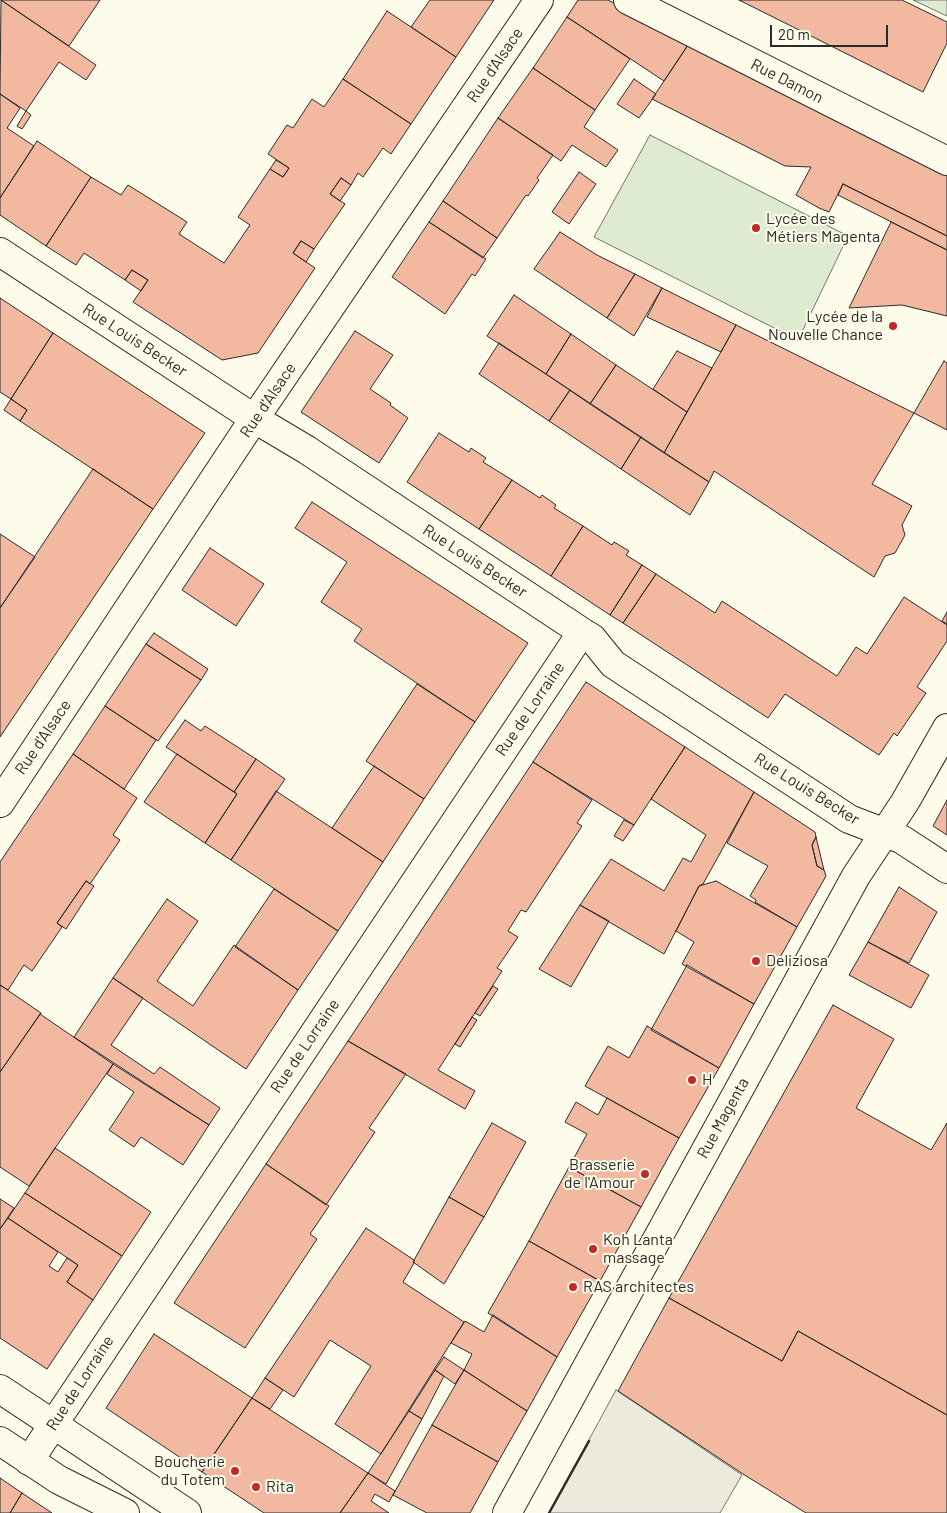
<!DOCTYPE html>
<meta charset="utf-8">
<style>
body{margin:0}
#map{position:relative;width:947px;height:1513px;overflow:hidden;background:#fdfbea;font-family:Barlow,sans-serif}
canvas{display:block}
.scale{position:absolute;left:770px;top:25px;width:118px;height:22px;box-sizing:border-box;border:2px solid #2b2b2b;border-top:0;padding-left:6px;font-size:15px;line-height:18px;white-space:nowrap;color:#2b2b2b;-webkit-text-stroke:4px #fdfbea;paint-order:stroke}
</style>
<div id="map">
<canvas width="947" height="1513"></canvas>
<div class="scale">20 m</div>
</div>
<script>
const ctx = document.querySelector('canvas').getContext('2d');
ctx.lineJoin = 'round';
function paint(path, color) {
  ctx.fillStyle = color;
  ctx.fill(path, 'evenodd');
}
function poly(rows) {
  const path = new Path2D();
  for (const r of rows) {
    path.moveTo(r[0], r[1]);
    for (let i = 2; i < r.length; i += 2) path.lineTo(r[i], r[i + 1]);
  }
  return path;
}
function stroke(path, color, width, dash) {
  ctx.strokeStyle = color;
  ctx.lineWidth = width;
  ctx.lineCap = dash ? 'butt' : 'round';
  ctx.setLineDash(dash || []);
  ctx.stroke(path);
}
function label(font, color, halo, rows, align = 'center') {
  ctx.font = font + ' Barlow,sans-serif';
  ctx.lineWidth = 4;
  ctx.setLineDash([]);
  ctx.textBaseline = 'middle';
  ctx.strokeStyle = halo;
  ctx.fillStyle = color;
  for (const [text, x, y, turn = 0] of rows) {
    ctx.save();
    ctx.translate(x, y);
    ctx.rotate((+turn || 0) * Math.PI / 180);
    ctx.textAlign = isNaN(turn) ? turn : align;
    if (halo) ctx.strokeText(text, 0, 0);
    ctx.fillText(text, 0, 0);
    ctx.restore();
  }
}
const green = poly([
 [914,0,947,0,947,16,913,0,914,0],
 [650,135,848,236,798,340,594,237,650,135]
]);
const parking = poly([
 [616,1390,742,1475,720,1513,549,1513,616,1390]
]);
const building = poly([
 [1,0,96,65,86,80,59,62,26,111,0,94,1,0],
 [1,0,100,0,69,46,1,0],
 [430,0,494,0,456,57,411,27,430,0],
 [578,0,608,0,690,42,664,81,567,17,578,0],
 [739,0,902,0,947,22,947,43,923,92,739,0],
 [387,11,456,57,411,124,343,79,387,11],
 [567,17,630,59,595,110,533,68,567,17],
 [690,42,947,171,947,236,843,184,829,212,819,208,796,195,811,167,785,166,652,99,690,42],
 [533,68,595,110,584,127,618,150,606,167,572,145,561,161,498,118,533,68],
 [343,79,411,124,391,154,383,148,363,177,358,173,351,185,341,178,330,194,345,204,314,249,301,241,293,253,315,268,258,353,222,360,133,302,148,280,132,270,125,280,84,253,76,265,46,246,91,177,121,195,128,185,187,222,179,234,224,263,250,225,238,217,270,169,283,177,289,168,268,154,287,125,293,128,312,99,324,107,343,79],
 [634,79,656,94,639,118,617,104,634,79],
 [0,94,20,108,7,128,34,146,0,198,0,94],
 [26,111,31,115,22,129,17,126,26,111],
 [498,118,553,155,537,178,539,180,528,196,526,195,497,238,443,201,498,118],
 [37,141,91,177,46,246,0,215,0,198,37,141],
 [276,160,289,168,283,177,270,169,276,160],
 [579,172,596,184,569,224,552,212,579,172],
 [341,178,351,185,340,201,330,194,341,178],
 [843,184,947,236,947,250,838,195,843,184],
 [443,201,497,238,483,258,429,222,443,201],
 [429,222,486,259,475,276,472,274,445,314,392,277,429,222],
 [891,222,947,250,947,316,902,305,849,308,891,222],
 [560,232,597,255,635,274,607,318,534,269,560,232],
 [301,241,314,249,306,262,293,253,301,241],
 [132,270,148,280,141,291,125,280,132,270],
 [635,274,662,288,634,336,607,318,635,274],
 [662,288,736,325,721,352,647,317,662,288],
 [514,295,571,334,546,374,487,336,514,295],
 [0,298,53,333,11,399,0,392,0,298],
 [736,325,914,413,872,484,912,506,902,525,905,535,895,553,885,556,874,577,714,471,709,482,664,453,736,325],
 [355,331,393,355,370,389,391,403,390,405,408,418,379,463,301,412,355,331],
 [53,333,205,433,153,509,20,421,27,410,11,399,53,333],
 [571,334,616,365,590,404,546,374,571,334],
 [499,343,570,390,549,421,479,374,499,343],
 [677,351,712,368,687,412,653,389,677,351],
 [944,361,947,363,947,430,914,413,944,361],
 [616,365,687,412,664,453,590,404,616,365],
 [570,390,641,437,621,469,549,421,570,390],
 [11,399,27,410,20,421,4,410,11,399],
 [439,433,469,452,471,448,486,458,483,462,512,480,479,529,407,482,439,433],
 [641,437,709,482,690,515,621,469,641,437],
 [93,469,153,509,0,737,0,608,93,469],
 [512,480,540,498,542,495,556,505,554,508,583,526,551,576,479,529,512,480],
 [312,502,528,643,475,722,354,641,362,629,321,602,347,562,295,528,312,502],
 [583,526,612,545,614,542,629,551,626,555,642,565,610,615,551,576,583,526],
 [0,534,35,557,0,608,0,534],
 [210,548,264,584,236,626,182,590,210,548],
 [642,565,656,574,623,623,610,615,642,565],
 [656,574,715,613,722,601,837,676,856,647,867,654,904,597,947,625,947,641,917,687,926,693,897,736,894,733,879,755,785,694,768,718,623,623,656,574],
 [947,612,947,624,942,621,947,612],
 [154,633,208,669,201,680,146,644,154,633],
 [146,644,201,680,158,741,105,706,146,644],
 [586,682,685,747,634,825,533,762,586,682],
 [417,684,475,722,424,799,366,761,417,684],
 [105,706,156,740,124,789,73,754,105,706],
 [185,720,201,731,205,726,256,759,234,792,166,747,185,720],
 [685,747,754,792,703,884,699,886,664,954,580,905,611,859,664,891,683,858,691,862,706,835,651,799,685,747],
 [73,754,137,798,113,835,120,840,90,884,86,881,57,923,62,927,32,971,24,965,8,990,0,985,0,862,73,754],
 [177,754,237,794,205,843,144,802,177,754],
 [256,759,285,779,231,860,205,843,237,794,234,792,256,759],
 [533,762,592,800,577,823,582,826,526,912,521,910,508,931,518,937,497,968,502,971,438,1070,475,1091,465,1109,348,1041,533,762],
 [374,766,424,799,383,862,332,828,374,766],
 [276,791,383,862,338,931,231,860,276,791],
 [754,792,815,832,816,837,812,845,817,866,824,870,826,876,797,927,755,902,756,900,750,896,768,866,727,843,754,792],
 [947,800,947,835,933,826,947,800],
 [624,820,634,825,623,841,614,836,624,820],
 [816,837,824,870,817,866,812,845,816,837],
 [86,881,94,886,66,929,57,923,86,881],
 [716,881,797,927,754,1004,682,964,694,942,676,931,699,886,716,881],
 [899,887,937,912,909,963,868,942,899,887],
 [274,889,338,931,298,990,235,947,274,889],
 [167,899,198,921,157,981,193,1006,234,945,298,990,246,1069,113,978,167,899],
 [580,905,609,921,571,987,539,969,580,905],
 [868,942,929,975,911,1008,849,975,868,942],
 [687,965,754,1004,719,1068,651,1030,687,965],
 [113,978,143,998,111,1045,154,1074,160,1067,220,1108,209,1125,74,1037,113,978],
 [0,985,41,1013,0,1072,0,985],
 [493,986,498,989,480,1016,475,1013,493,986],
 [833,1005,894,1039,856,1108,931,1150,947,1123,947,1415,798,1331,782,1361,669,1298,833,1005],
 [40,1014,113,1064,29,1186,0,1167,0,1072,40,1014],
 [472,1017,477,1020,460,1047,455,1044,472,1017],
 [647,1026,719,1068,679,1138,585,1086,608,1046,629,1058,647,1026],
 [348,1041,406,1074,369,1128,375,1132,326,1205,266,1164,348,1041],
 [113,1064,209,1125,183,1165,141,1137,134,1147,109,1130,134,1092,107,1074,113,1064],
 [607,1098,679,1138,641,1207,569,1167,587,1134,565,1122,576,1102,598,1115,607,1098],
 [492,1123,526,1142,484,1217,449,1197,492,1123],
 [55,1148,151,1212,122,1256,25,1193,55,1148],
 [266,1164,329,1206,310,1234,317,1239,245,1348,174,1303,266,1164],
 [569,1167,641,1207,600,1281,529,1241,569,1167],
 [25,1193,122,1256,93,1300,67,1282,78,1265,8,1218,25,1193],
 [449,1197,484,1217,444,1284,413,1262,449,1197],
 [0,1199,14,1208,0,1229,0,1199],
 [8,1218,58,1252,49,1266,58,1272,67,1258,78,1265,67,1282,93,1300,47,1369,0,1338,0,1229,8,1218],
 [366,1228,414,1260,414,1263,403,1282,464,1322,381,1454,335,1424,371,1366,330,1340,294,1397,265,1378,366,1228],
 [529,1241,600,1281,557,1357,488,1313,529,1241],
 [669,1298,782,1361,798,1331,947,1415,947,1513,806,1513,743,1474,618,1391,669,1298],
 [493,1315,557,1357,527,1411,464,1370,472,1354,451,1343,465,1321,484,1332,493,1315],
 [154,1334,252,1398,202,1472,106,1408,154,1334],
 [444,1357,464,1370,455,1384,435,1370,444,1357],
 [435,1370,444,1376,422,1419,409,1411,435,1370],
 [464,1370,527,1411,498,1462,432,1425,464,1370],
 [265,1378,283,1390,270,1409,252,1398,265,1378],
 [252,1398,368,1473,340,1513,264,1513,202,1472,252,1398],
 [409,1411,422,1419,386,1484,368,1473,409,1411],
 [432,1425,498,1462,470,1513,427,1513,393,1495,432,1425],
 [368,1473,395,1491,389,1502,375,1494,371,1501,389,1513,340,1513,368,1473],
 [0,1478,22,1493,10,1513,0,1513,0,1478],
 [22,1493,52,1513,10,1513,22,1493]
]);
const minor = poly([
 [628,0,947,161],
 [0,252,255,419,307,450,582,632,592,638,613,664,834,809,849,819,901,839,947,869],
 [0,803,244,434,539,0],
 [0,1389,187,1513],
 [29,1461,582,632],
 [507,1513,856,876,905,802,947,728]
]);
const major = poly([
 [0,1441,59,1480,125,1513]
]);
const wall = poly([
 [549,1513,589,1441]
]);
const markers = [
 [756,228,5,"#c62828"],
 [893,326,5,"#c62828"],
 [756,961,5,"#c62828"],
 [692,1080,5,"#c62828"],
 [645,1174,5,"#c62828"],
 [593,1249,5,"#c62828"],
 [573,1287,5,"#c62828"],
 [235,1471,5,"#c62828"],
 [256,1487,5,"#c62828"]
];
const streetNames = [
 ["Rue d'Alsace",495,65,-56],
 ["Rue Damon",787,81,27],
 ["Rue Louis Becker",135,340,33],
 ["Rue d'Alsace",268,400,-56],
 ["Rue Louis Becker",475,561,33],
 ["Rue de Lorraine",530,709,-56],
 ["Rue d'Alsace",43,737,-56],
 ["Rue Louis Becker",807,789,32],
 ["Rue de Lorraine",305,1046,-56],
 ["Rue Magenta",723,1118,-61],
 ["Rue de Lorraine",80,1383,-57]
];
const poiNames = [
 ["Lycée des",766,219],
 ["Métiers Magenta",766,237],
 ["Lycée de la",883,317,"right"],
 ["Nouvelle Chance",883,335,"right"],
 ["Deliziosa",766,961],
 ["H",702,1080],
 ["Brasserie",635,1165,"right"],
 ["de l'Amour",635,1183,"right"],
 ["Koh Lanta",603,1240],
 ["massage",603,1258],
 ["RAS architectes",583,1287],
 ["Boucherie",225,1462,"right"],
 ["du Totem",225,1480,"right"],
 ["Rita",266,1487]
];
paint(green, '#deebd1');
stroke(green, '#74746e', 1);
paint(parking, '#eceadb');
stroke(parking, '#74746e', 1);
paint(building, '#f2b8a0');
stroke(building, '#2b2b2b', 1);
stroke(minor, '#2b2b2b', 30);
stroke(major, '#2b2b2b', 30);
stroke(minor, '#fdfbea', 28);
stroke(major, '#fdfbea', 28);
stroke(wall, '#2b2b2b', 2.5);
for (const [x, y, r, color] of markers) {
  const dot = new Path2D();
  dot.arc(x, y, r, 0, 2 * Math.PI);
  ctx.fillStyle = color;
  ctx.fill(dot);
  stroke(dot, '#fdfbea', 2);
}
label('16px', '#2b2b2b', '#fdfbea', streetNames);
label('16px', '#2b2b2b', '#fdfbea', poiNames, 'left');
</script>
